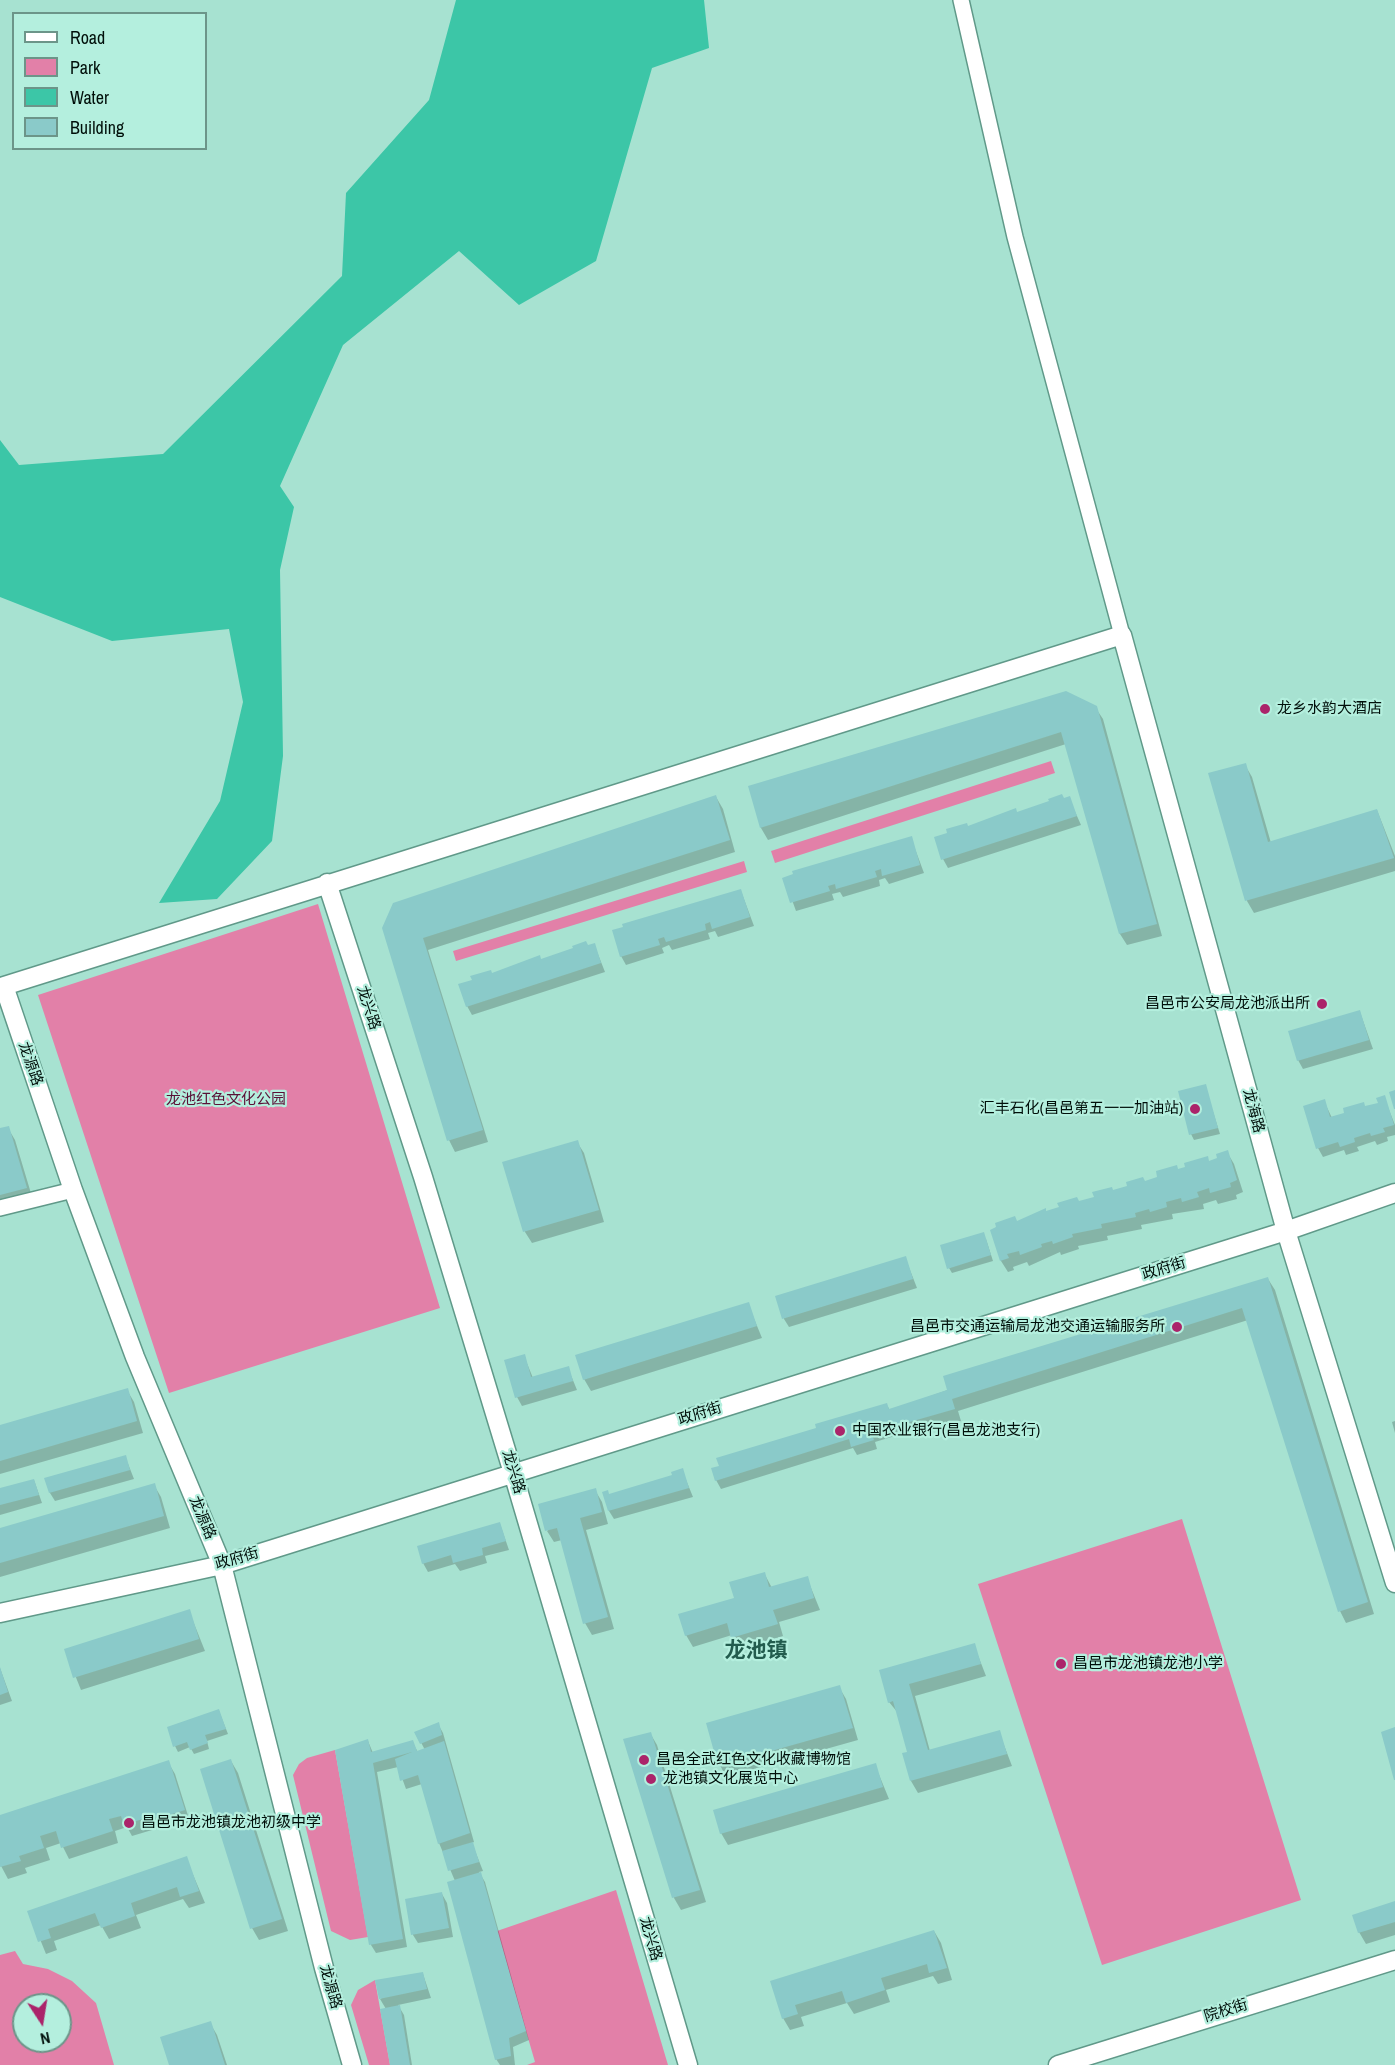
<!DOCTYPE html>
<meta charset="utf-8">
<style>
body{margin:0}
#map{position:relative;width:1395px;height:2065px;overflow:hidden;background:#a7e2d1;font-family:"Archivo Narrow",sans-serif}
canvas{display:block}
.legend{position:absolute;left:12px;top:12px;width:195px;height:138px;box-sizing:border-box;background:#b4efde;border:2px solid #6c9589;margin:0;padding:8px 10px;list-style:none;font-size:18px;color:#000f0a}
.legend li{display:flex;align-items:center;gap:12px;height:30px}
.legend b{width:30px;border:2px solid #6c9589}
.north{position:absolute;left:12px;top:1993px;width:60px;height:60px;box-sizing:border-box;background:#b4efde;border:2px solid #6c9589;border-radius:50%;rotate:168deg;font-size:16px;font-weight:700;line-height:24px;text-align:center;color:#000f0a}
.north::after{content:'';display:block;margin:auto;width:21px;height:27px;background:#ab246a;clip-path:polygon(50% 0,100% 100%,50% 72%,0 100%)}
</style>
<div id="map">
<canvas width="1395" height="2065"></canvas>
<ul class="legend">
<li><b style="height:8px;background:#fff"></b>Road</li>
<li><b style="height:16px;background:#e280a8"></b>Park</li>
<li><b style="height:16px;background:#3cc6a7"></b>Water</li>
<li><b style="height:16px;background:#8acac9"></b>Building</li>
</ul>
<div class="north">N</div>
</div>
<script>
const ctx = document.querySelector('canvas').getContext('2d');
ctx.lineJoin = 'round';
function paint(path, color) {
  ctx.fillStyle = color;
  ctx.fill(path, 'evenodd');
}
function poly(rows) {
  const path = new Path2D();
  for (const r of rows) {
    path.moveTo(r[0], r[1]);
    for (let i = 2; i < r.length; i += 2) path.lineTo(r[i], r[i + 1]);
  }
  return path;
}
function stroke(path, color, width, dash) {
  ctx.strokeStyle = color;
  ctx.lineWidth = width;
  ctx.lineCap = dash ? 'butt' : 'round';
  ctx.setLineDash(dash || []);
  ctx.stroke(path);
}
function label(font, color, halo, rows, align = 'center') {
  ctx.font = font + ' "Archivo Narrow","Noto Sans SC",sans-serif';
  ctx.lineWidth = 4.5;
  ctx.setLineDash([]);
  ctx.textBaseline = 'middle';
  ctx.strokeStyle = halo;
  ctx.fillStyle = color;
  for (const [text, x, y, turn = 0] of rows) {
    ctx.save();
    ctx.translate(x, y);
    ctx.rotate((+turn || 0) * Math.PI / 180);
    ctx.textAlign = isNaN(turn) ? turn : align;
    if (halo) ctx.strokeText(text, 0, 0);
    ctx.fillText(text, 0, 0);
    ctx.restore();
  }
}
const green = poly([
 [1051,761,1055,773,775,863,771,851],
 [744,861,747,872,456,961,453,951],
 [318,904,440,1308,169,1393,38,995],
 [1182,1519,1301,1900,1102,1965,978,1584],
 [335,1750,368,1937,350,1940,331,1931,293,1775,299,1764,307,1758],
 [616,1890,668,2065,527,2065,535,2062,497,1931],
 [15,1951,23,1964,48,1969,72,1981,96,2003,114,2065,0,2065,0,1955],
 [24,2005,60,2005,60,2041,24,2041],
 [375,1980,390,2065,369,2065,351,2005,358,1990]
]);
const water = poly([
 [456,0,704,0,709,48,652,68,596,261,519,305,459,251,343,345,280,486,294,507,280,570,283,756,272,841,217,899,159,903,220,801,243,702,229,629,112,641,0,597,0,440,19,465,163,454,342,276,346,193,429,100]
]);
const shadow = poly([
 [1095,707,1103,719,1162,936,1127,945,1120,934,1066,744,768,840,761,828,750,787],
 [1245,765,1252,777,1271,843,1377,810,1395,856,1395,871,1254,913,1247,901,1210,775],
 [716,797,723,809,735,852,428,950,488,1142,455,1152,449,1140,383,928],
 [1069,798,1081,825,948,868,943,859,949,834],
 [911,838,924,873,889,884,885,878,879,880,880,886,843,897,840,892,832,894,834,900,796,911,784,878],
 [741,891,754,926,718,937,715,931,708,933,710,939,672,950,669,945,662,948,664,953,626,965,621,956,624,928],
 [594,944,605,972,472,1015,467,1006,492,975],
 [1360,1012,1373,1049,1303,1069,1298,1060],
 [1205,1086,1220,1134,1194,1140,1191,1134],
 [1384,1097,1395,1125,1395,1135,1387,1137,1388,1141,1377,1145,1375,1141,1357,1147,1359,1151,1346,1155,1344,1150,1323,1157,1318,1148,1324,1101,1332,1118,1380,1104],
 [8,1128,15,1140,33,1200,0,1209,0,1130],
 [577,1142,584,1153,604,1222,532,1243,525,1232,504,1163],
 [1227,1152,1234,1164,1243,1192,1236,1195,1237,1199,1218,1204,1216,1200,1203,1204,1204,1209,1172,1214,1173,1219,1141,1225,1142,1229,1107,1236,1108,1240,1078,1246,1079,1249,1061,1255,1060,1252,1029,1266,1027,1262,1013,1267,1014,1270,1008,1272,1001,1261,991,1231,1219,1159],
 [986,1239,993,1261,952,1273,949,1268],
 [905,1257,917,1288,789,1327,784,1319,777,1297],
 [1268,1279,1275,1290,1374,1614,1346,1623,1340,1611,1248,1320,958,1411,961,1421,902,1437,897,1429,898,1435,875,1442,877,1449,857,1455,853,1448,721,1489,716,1480,818,1430,886,1404,890,1410],
 [748,1304,762,1338,591,1391,584,1379],
 [524,1356,533,1378,568,1368,577,1390,522,1406,517,1397],
 [127,1390,134,1402,143,1433,0,1474,0,1427],
 [1395,1421,1395,1433,1392,1422],
 [125,1456,134,1479,55,1501,50,1493,46,1479],
 [682,1470,693,1497,614,1519,609,1511,609,1495,674,1476],
 [34,1480,42,1503,0,1515,0,1490],
 [154,1485,161,1497,170,1528,0,1577,0,1529],
 [595,1490,602,1502,608,1524,586,1530,614,1629,592,1635,585,1623,562,1540,554,1542,547,1531],
 [500,1524,509,1550,485,1556,487,1563,460,1571,455,1564,428,1572,423,1563],
 [764,1573,772,1588,807,1578,820,1610,779,1622,783,1636,739,1649,732,1635,693,1647,686,1635,736,1599],
 [189,1611,205,1651,81,1690,65,1650],
 [974,1645,986,1676,915,1696,930,1751,999,1732,1012,1766,918,1793,911,1781,904,1754,909,1752,898,1713,889,1702,881,1671],
 [0,1668,12,1701,0,1705],
 [839,1687,846,1699,858,1740,726,1777,720,1765],
 [219,1711,228,1734,207,1741,209,1749,194,1754,190,1747,178,1752,175,1746],
 [438,1724,443,1733,474,1842,472,1843,483,1871,479,1872,485,1882,529,2040,513,2047,515,2065,500,2065,496,2059,455,1881,439,1843,422,1784,406,1789,398,1767,377,1772,407,1947,376,1953,371,1945,336,1751,368,1741,373,1753,412,1742,418,1752,425,1750,416,1733],
 [650,1733,657,1745,706,1902,681,1910,674,1898,625,1740],
 [231,1761,238,1773,288,1931,259,1940,252,1928],
 [168,1762,175,1774,190,1822,164,1830,162,1827,132,1836,127,1827,115,1831,118,1843,69,1859,61,1843,46,1848,50,1860,25,1868,27,1873,8,1879,0,1864,0,1817],
 [875,1765,889,1799,728,1845,721,1833],
 [186,1858,205,1903,189,1908,183,1899,136,1915,141,1928,109,1939,101,1925,54,1941,57,1950,46,1954,29,1912],
 [442,1894,447,1903,453,1937,418,1943,413,1935,407,1900],
 [1395,1903,1395,1935,1366,1944,1359,1932],
 [934,1931,941,1943,952,1980,938,1984,933,1976,886,1990,890,2002,854,2014,847,2003,801,2017,804,2026,790,2030,783,2018,772,1982],
 [423,1974,431,1998,398,2005,404,2015,412,2065,392,2065,386,2009,380,1999],
 [210,2023,217,2035,227,2065,170,2065]
]);
const building = poly([
 [1066,691,1097,706,1157,924,1119,934,1061,732,760,828,748,786],
 [1246,763,1268,842,1377,809,1394,858,1245,901,1208,773],
 [1062,794,1064,798,1070,796,1077,816,941,860,934,837,947,833,946,829,967,823,968,826,1016,808,1017,812,1049,801,1048,799],
 [716,795,730,840,423,938,483,1130,447,1141,382,928,393,903],
 [912,836,920,865,882,876,881,869,875,871,877,877,836,889,835,884,828,886,830,891,790,903,782,878,793,874,792,871],
 [741,889,750,917,712,929,710,922,705,924,706,930,666,942,664,937,658,939,660,945,620,957,612,930,623,927,622,924],
 [586,941,588,945,595,943,601,963,466,1007,458,984,472,980,470,976,491,970,492,973,540,955,541,959,573,948,572,946],
 [1360,1010,1369,1040,1297,1061,1288,1031],
 [1206,1084,1218,1128,1189,1135,1178,1091],
 [1395,1090,1395,1109,1394,1109,1389,1092],
 [1385,1095,1394,1125,1383,1128,1385,1132,1371,1136,1370,1133,1354,1138,1355,1142,1340,1147,1338,1142,1316,1149,1303,1106,1325,1099,1330,1117,1344,1113,1343,1108,1364,1102,1365,1106,1378,1103,1376,1098],
 [9,1126,27,1188,0,1195,0,1128],
 [578,1140,599,1210,523,1232,502,1162],
 [1228,1150,1237,1180,1230,1183,1231,1187,1210,1193,1209,1188,1197,1192,1199,1197,1182,1202,1181,1198,1166,1202,1167,1207,1150,1212,1149,1209,1135,1213,1136,1217,1101,1224,1102,1228,1072,1234,1073,1237,1053,1244,1052,1241,1041,1244,1042,1247,1020,1255,1019,1251,1007,1254,1009,1258,1000,1261,990,1230,996,1227,995,1223,1015,1216,1017,1221,1046,1208,1046,1211,1059,1207,1057,1203,1077,1197,1079,1201,1094,1197,1092,1192,1112,1187,1113,1190,1127,1186,1126,1182,1143,1177,1145,1181,1157,1177,1156,1171,1177,1165,1178,1169,1185,1167,1184,1163,1208,1156,1209,1161,1217,1158,1216,1154],
 [984,1232,991,1255,947,1269,940,1245],
 [906,1256,913,1279,782,1319,775,1296],
 [1268,1277,1368,1602,1338,1612,1242,1308,952,1399,955,1409,871,1433,874,1440,851,1447,849,1439,715,1481,711,1468,719,1466,716,1458,816,1428,815,1424,887,1403,889,1409,947,1390,943,1376],
 [749,1302,757,1326,583,1380,575,1355],
 [525,1354,531,1377,569,1366,573,1381,515,1398,504,1360],
 [128,1388,137,1421,0,1461,0,1425],
 [126,1455,130,1470,49,1493,44,1478],
 [683,1468,689,1488,608,1511,602,1492,608,1490,609,1494,672,1475,671,1472],
 [34,1479,39,1495,0,1505,0,1488],
 [155,1483,164,1516,0,1563,0,1528],
 [596,1488,602,1512,580,1518,608,1617,583,1624,557,1528,545,1531,538,1504],
 [500,1522,506,1541,482,1548,483,1555,453,1563,451,1555,422,1564,417,1546],
 [765,1572,769,1587,808,1576,814,1598,773,1610,778,1624,731,1638,727,1623,685,1636,678,1614,734,1598,729,1582],
 [190,1609,199,1639,73,1678,64,1649],
 [975,1643,981,1664,909,1684,928,1750,1000,1730,1007,1754,910,1781,902,1753,907,1752,893,1701,888,1703,879,1670],
 [0,1667,8,1692,0,1695],
 [840,1685,853,1728,718,1766,706,1723],
 [219,1709,226,1729,205,1735,208,1743,190,1750,187,1742,173,1747,167,1727],
 [439,1722,442,1735,420,1744,414,1732],
 [1395,1727,1395,1780,1394,1780,1381,1732],
 [651,1732,700,1890,672,1898,623,1739],
 [368,1739,371,1752,413,1740,417,1751,444,1741,470,1833,438,1844,418,1775,400,1781,395,1759,412,1752,373,1763,403,1939,369,1945,335,1750],
 [231,1759,282,1919,250,1929,200,1769],
 [169,1760,185,1810,156,1819,155,1815,124,1825,121,1816,109,1819,113,1831,61,1848,56,1831,40,1836,44,1848,19,1856,21,1861,0,1867,0,1815],
 [876,1763,883,1787,720,1834,713,1810],
 [473,1842,479,1862,448,1871,442,1851],
 [187,1856,199,1891,180,1897,177,1887,131,1903,135,1916,101,1928,95,1913,48,1929,51,1938,38,1942,27,1911],
 [481,1872,526,2031,509,2038,511,2056,495,2060,447,1882],
 [442,1892,449,1928,411,1935,405,1899],
 [1395,1901,1395,1922,1358,1933,1352,1915],
 [934,1930,947,1968,929,1973,927,1964,881,1978,885,1990,846,2003,842,1991,795,2005,798,2014,782,2019,770,1981],
 [423,1972,427,1989,379,1999,375,1980],
 [400,2005,410,2065,390,2065,380,2009],
 [211,2021,225,2065,169,2065,160,2037]
]);
const minor = poly([
 [961,0,1015,237,1122,635],
 [0,1208,73,1190]
]);
const tertiary = poly([
 [327,883,423,1177,513,1473,688,2065],
 [0,1613,222,1565,1286,1231,1395,1193],
 [352,2065,324,1968,222,1565,135,1357,73,1190,4,986,1122,635,1286,1231,1395,1583],
 [1058,2065,1395,1960]
]);
const markers = [
 [1265,709,6,"#ab246a"],
 [1322,1004,6,"#ab246a"],
 [1195,1109,6,"#ab246a"],
 [1177,1327,6,"#ab246a"],
 [840,1431,6,"#ab246a"],
 [1061,1664,6,"#ab246a"],
 [644,1760,6,"#ab246a"],
 [651,1779,6,"#ab246a"],
 [129,1823,6,"#ab246a"]
];
const poiNames = [
 ["龙乡水韵大酒店",1277,709],
 ["昌邑市公安局龙池派出所",1310,1004,"right"],
 ["汇丰石化(昌邑第五一一加油站)",1183,1109,"right"],
 ["昌邑市交通运输局龙池交通运输服务所",1165,1327,"right"],
 ["中国农业银行(昌邑龙池支行)",852,1431],
 ["昌邑市龙池镇龙池小学",1073,1664],
 ["昌邑全武红色文化收藏博物馆",656,1760],
 ["龙池镇文化展览中心",663,1779],
 ["昌邑市龙池镇龙池初级中学",141,1823]
];
const streetNames = [
 ["龙兴路",368,1008,72],
 ["龙源路",30,1064,71],
 ["龙海路",1253,1111,75],
 ["政府街",1164,1269,-17],
 ["政府街",700,1414,-17],
 ["龙兴路",513,1472,73],
 ["龙源路",202,1518,67],
 ["政府街",237,1559,-16],
 ["龙兴路",650,1939,74],
 ["龙源路",330,1987,74],
 ["院校街",1226,2011,-17]
];
const parkNames = [
 ["龙池红色文化公园",226,1100]
];
const districtNames = [
 ["龙池镇",756,1651]
];
paint(green, '#e280a8');
paint(water, '#3cc6a7');
paint(shadow, '#0003');
paint(building, '#8acac9');
stroke(minor, '#609989', 18);
stroke(tertiary, '#609989', 21);
stroke(minor, '#fff', 15);
stroke(tertiary, '#fff', 18);
for (const [x, y, r, color] of markers) {
  const dot = new Path2D();
  dot.arc(x, y, r, 0, 2 * Math.PI);
  ctx.fillStyle = color;
  ctx.fill(dot);
  stroke(dot, '#b4efde', 2);
}
label('15px', '#000f0a', '#b4efde', poiNames, 'left');
label('15px', '#000f0a', '#b4efde', streetNames);
label('15px', '#5a1036', '#b4efde', parkNames);
label('bold 21px', '#225c4e', '#b4efde', districtNames);
</script>
